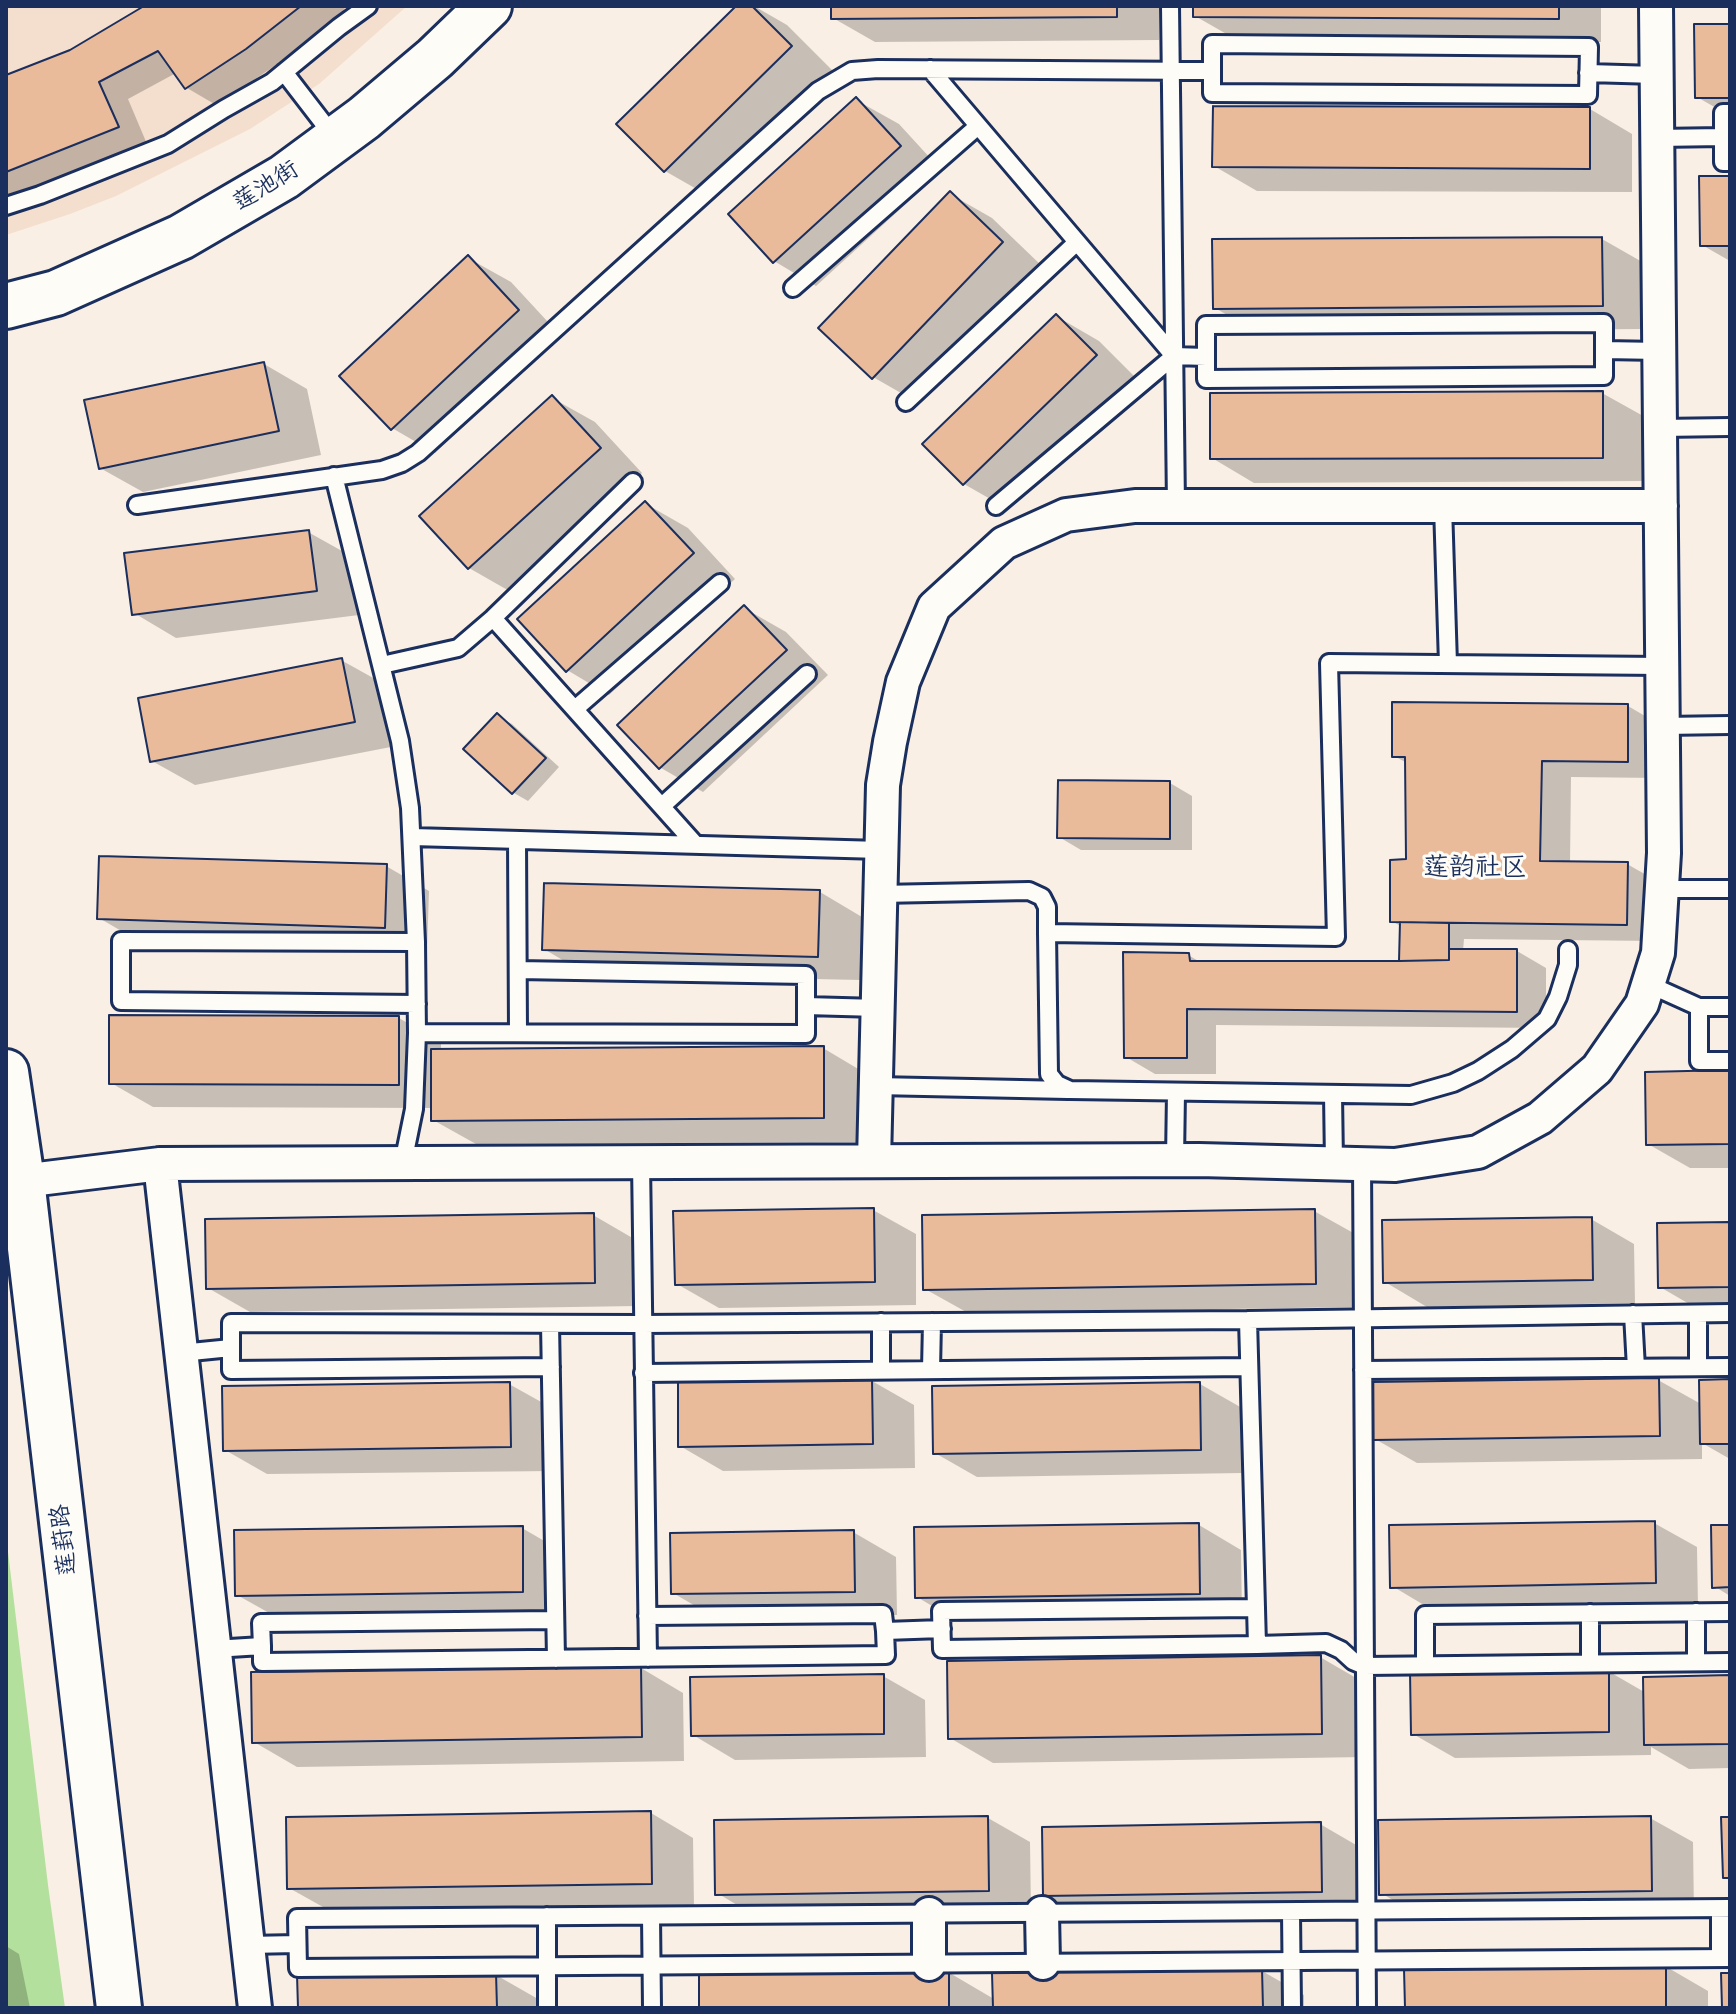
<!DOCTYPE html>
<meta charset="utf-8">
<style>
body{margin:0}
#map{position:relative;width:1736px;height:2014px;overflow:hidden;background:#f9efe4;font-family:"Comic Neue",sans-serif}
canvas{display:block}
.frame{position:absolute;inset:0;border:8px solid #1b2f5e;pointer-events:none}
</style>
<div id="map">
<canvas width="1736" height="2014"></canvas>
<div class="frame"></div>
</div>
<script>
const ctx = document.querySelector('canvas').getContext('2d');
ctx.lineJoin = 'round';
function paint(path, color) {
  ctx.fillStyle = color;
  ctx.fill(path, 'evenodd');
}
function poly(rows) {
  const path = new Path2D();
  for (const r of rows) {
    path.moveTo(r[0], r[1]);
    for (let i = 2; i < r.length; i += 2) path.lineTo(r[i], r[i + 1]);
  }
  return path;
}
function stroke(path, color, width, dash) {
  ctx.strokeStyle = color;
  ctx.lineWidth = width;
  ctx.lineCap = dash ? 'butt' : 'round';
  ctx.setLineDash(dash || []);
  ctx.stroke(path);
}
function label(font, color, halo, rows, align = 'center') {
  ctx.font = font + ' "Comic Neue","LXGW WenKai TC",sans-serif';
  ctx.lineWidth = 6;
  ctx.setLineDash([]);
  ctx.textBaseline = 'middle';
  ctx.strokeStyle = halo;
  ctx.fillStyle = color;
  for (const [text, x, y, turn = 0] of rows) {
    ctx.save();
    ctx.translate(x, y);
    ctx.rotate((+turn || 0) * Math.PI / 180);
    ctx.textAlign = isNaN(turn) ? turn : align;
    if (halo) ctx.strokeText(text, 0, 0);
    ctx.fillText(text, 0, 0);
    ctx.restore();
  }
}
const built = poly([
 [6,6,407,6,319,84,250,129,116,196,70,214,6,235]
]);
const green = poly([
 [6,1535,48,1885,65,2008,6,2008]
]);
const shadow = poly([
 [148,6,346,6,341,14,276,65,216,105,187,88,176,73,128,99,147,144,45,185,6,195,6,77,70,52],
 [739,6,754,6,787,25,833,71,707,195,665,171],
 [833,6,1159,6,1159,40,875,42,833,18],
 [1195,6,1601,6,1601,42,1237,40,1195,16],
 [1730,26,1730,116,1697,97],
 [856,100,899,124,942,171,816,286,774,261],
 [1590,109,1632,134,1632,192,1257,191,1214,166],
 [1730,178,1730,261,1702,245],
 [950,194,992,218,1044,268,915,401,873,377],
 [1602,239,1644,263,1645,329,1257,332,1215,308],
 [468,258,511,282,560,335,435,453,392,428],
 [1056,316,1099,341,1138,380,1006,508,964,484],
 [264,364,307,389,321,455,143,492,100,468],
 [1602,393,1645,417,1645,481,1254,483,1212,458],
 [552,398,595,422,642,473,511,592,469,568],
 [646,504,688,528,735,579,609,695,567,670],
 [308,532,351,556,359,615,176,638,134,613],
 [744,608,786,632,828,675,703,792,661,768,620,725],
 [341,660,384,684,396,746,195,785,152,761],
 [1628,706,1657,723,1657,778,1571,777,1570,863,1627,864,1657,881,1656,941,1464,939,1463,951,1517,951,1546,968,1546,1028,1216,1025,1216,1074,1155,1074,1126,1057,1188,955,1202,963,1401,963,1402,927,1392,921,1408,861,1407,763,1394,756],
 [497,716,512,724,559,767,528,801,514,793,466,749],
 [1170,783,1192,796,1192,850,1081,850,1059,837],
 [386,866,429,891,427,951,142,943,99,918],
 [820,892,862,917,860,980,586,974,544,949],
 [399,1018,441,1043,441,1051,823,1048,865,1073,866,1142,476,1144,433,1120,433,1108,153,1107,111,1083],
 [1730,1072,1730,1168,1690,1168,1648,1144],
 [873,1210,916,1234,916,1305,719,1308,677,1284],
 [1314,1211,1357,1235,1358,1307,968,1313,925,1289],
 [593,1215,636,1240,637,1306,250,1312,208,1288],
 [1591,1219,1634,1244,1635,1303,1427,1307,1385,1282],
 [1730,1224,1730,1311,1703,1312,1660,1287],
 [1658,1380,1701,1404,1730,1381,1730,1459,1702,1443,1702,1459,1417,1463,1375,1439],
 [872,1381,914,1405,915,1468,723,1471,680,1446],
 [509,1384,552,1408,553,1471,267,1474,225,1450],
 [1200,1384,1242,1408,1243,1473,977,1477,935,1453],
 [1654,1523,1697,1547,1698,1607,1434,1611,1392,1586],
 [1199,1525,1241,1550,1242,1618,959,1622,917,1597],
 [1730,1527,1730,1596,1714,1586],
 [522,1528,565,1553,565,1615,280,1619,237,1595],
 [853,1532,896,1557,897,1615,716,1618,673,1593],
 [1320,1657,1363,1682,1364,1757,993,1763,950,1738],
 [641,1668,683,1693,684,1761,297,1767,254,1742],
 [1608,1671,1646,1693,1730,1677,1730,1768,1689,1769,1651,1747,1651,1755,1455,1758,1413,1734],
 [883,1676,925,1700,926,1757,735,1760,693,1735],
 [651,1813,693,1838,694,1907,332,1912,289,1888],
 [988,1818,1030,1842,1031,1914,759,1918,717,1893],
 [1650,1818,1693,1842,1694,1914,1423,1918,1381,1893],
 [1320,1824,1363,1849,1364,1916,1088,1920,1045,1895],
 [6,1946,19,1954,30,2008,6,2008],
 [1665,1966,1708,1991,1708,2008,1407,2008],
 [1262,1971,1304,1995,1304,2008,701,2008,948,1972,994,1999],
 [496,1975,538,1999,538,2008,300,2008]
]);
const building = poly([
 [144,6,301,6,246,49,185,89,158,51,99,82,119,127,6,172,6,75,70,50,144,6],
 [736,6,752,6,792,46,664,172,616,124,736,6],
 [831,6,1117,6,1117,17,831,19,831,6],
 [1193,6,1559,6,1559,19,1193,17,1193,6],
 [1694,24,1730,24,1730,98,1695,98,1694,24],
 [856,97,901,146,773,263,728,214,856,97],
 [1213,106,1590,107,1590,169,1212,167,1213,106],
 [1699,176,1730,176,1730,246,1700,246,1699,176],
 [950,191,1003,242,872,379,818,328,950,191],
 [1602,237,1603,306,1213,309,1212,239,1602,237],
 [468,255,519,310,391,430,339,376,468,255],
 [1056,314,1097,355,963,485,922,444,1056,314],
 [264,362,279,431,99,469,84,400,264,362],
 [1603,391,1603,458,1210,459,1210,393,1603,391],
 [552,395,601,448,468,569,419,516,552,395],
 [645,501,694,553,566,672,517,619,645,501],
 [309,530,317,591,132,615,124,553,309,530],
 [744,605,787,650,659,769,617,725,744,605],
 [342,658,355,722,150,762,138,698,342,658],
 [1392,702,1628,704,1628,762,1542,761,1540,861,1628,862,1627,925,1390,922,1390,860,1406,859,1405,757,1392,757,1392,702],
 [497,713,546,758,512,794,463,749,497,713],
 [1058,780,1170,781,1170,839,1057,838,1058,780],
 [99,856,387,864,385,928,97,919,99,856],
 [544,883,820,890,818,957,542,950,544,883],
 [1400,922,1449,923,1449,960,1399,961,1400,922],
 [1449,949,1517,949,1517,1012,1187,1009,1187,1058,1124,1058,1123,952,1189,953,1190,961,1399,961,1449,960,1449,949],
 [109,1015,399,1016,399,1085,109,1084,109,1015],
 [824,1046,824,1118,431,1121,431,1049,824,1046],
 [1730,1070,1730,1144,1646,1145,1645,1072,1730,1070],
 [874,1208,875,1282,675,1285,673,1211,874,1208],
 [1315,1209,1316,1284,923,1290,922,1215,1315,1209],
 [594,1213,595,1283,206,1289,205,1219,594,1213],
 [1592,1217,1593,1280,1383,1283,1382,1220,1592,1217],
 [1730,1222,1730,1287,1658,1288,1657,1223,1730,1222],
 [1659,1378,1660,1436,1373,1440,1372,1382,1659,1378],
 [872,1379,873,1444,678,1447,678,1382,872,1379],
 [1730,1379,1730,1444,1700,1444,1699,1380,1730,1379],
 [510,1382,511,1447,223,1451,222,1386,510,1382],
 [1200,1382,1201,1450,933,1454,932,1386,1200,1382],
 [1655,1521,1656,1583,1390,1588,1389,1525,1655,1521],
 [1199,1523,1200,1594,915,1598,914,1527,1199,1523],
 [1711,1525,1730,1525,1730,1587,1712,1588,1711,1525],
 [523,1526,523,1592,235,1596,234,1530,523,1526],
 [854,1530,855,1592,671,1594,670,1533,854,1530],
 [1321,1655,1322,1734,948,1739,947,1661,1321,1655],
 [641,1666,642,1737,252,1743,251,1672,641,1666],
 [1609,1669,1609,1732,1411,1735,1410,1672,1609,1669],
 [884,1674,884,1734,691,1736,690,1677,884,1674],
 [1730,1675,1730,1744,1644,1745,1643,1677,1730,1675],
 [651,1811,652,1884,287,1889,286,1817,651,1811],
 [988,1816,989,1891,715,1895,714,1820,988,1816],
 [1651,1816,1652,1891,1379,1895,1378,1820,1651,1816],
 [1721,1817,1730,1817,1730,1878,1723,1878,1721,1817],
 [1321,1822,1322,1892,1043,1896,1042,1827,1321,1822],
 [1666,1964,1666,2008,1405,2008,1404,1969,1666,1964],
 [1262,1969,1263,2008,993,2008,992,1973,1262,1969],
 [949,1970,949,2008,699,2008,699,1974,949,1970],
 [496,1973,497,2008,298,2008,297,1975,496,1973],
 [1721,1973,1730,1973,1730,2008,1722,2008,1721,1973]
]);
const service = poly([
 [1170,6,1176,506],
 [1212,44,1589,47,1588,95,1212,93,1212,44],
 [930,69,1174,356,1206,357],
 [284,72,334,137],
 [1588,73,1656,75],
 [1730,113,1723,113,1723,162,1730,162],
 [1657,138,1723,137],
 [6,206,40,195,168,144,224,109,272,82,339,27,368,6],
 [793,288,978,126],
 [1604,323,1604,376,1206,379,1206,325,1604,323],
 [1604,350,1659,351],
 [906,402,1077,242],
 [1660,428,1730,427],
 [334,476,400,741,410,808,416,942,417,1033,414,1109,403,1163],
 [137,505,382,470,402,463,418,453,818,91,852,71,878,69,1212,71],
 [996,506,1174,356],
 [1443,506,1448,664],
 [493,618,696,845],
 [382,665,458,648,493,618,633,482],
 [575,709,720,583],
 [1663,726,1730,725],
 [662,806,807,674],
 [412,837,881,850],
 [517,840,518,1033],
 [1662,889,1730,889],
 [880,894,1029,891,1042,897,1047,907,1047,933,1336,937,1329,663,1662,666],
 [1047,933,1049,1074,1057,1084,1070,1090,1411,1095,1453,1083,1478,1071,1512,1049,1547,1019,1558,997,1568,965,1568,950],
 [416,942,121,941,121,1001,417,1004],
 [1648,984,1699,1007],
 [806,1006,878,1008],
 [1730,1007,1699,1007,1699,1061,1730,1061],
 [417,1033,806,1034,806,975,518,970],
 [876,1086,1068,1090],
 [1333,1094,1334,1163],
 [1175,1160,1176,1092],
 [641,1162,648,1658],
 [1362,1163,1367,2008],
 [1633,1314,1636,1368],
 [1698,1314,1698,1367],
 [1248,1320,1256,1608],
 [881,1322,881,1370],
 [550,1324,556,1659],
 [231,1348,231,1370,551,1367],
 [181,1353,231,1348,231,1323,642,1324,1248,1320,1730,1313],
 [931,1370,932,1322],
 [1363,1370,1730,1367],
 [643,1373,1249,1367],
 [1696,1612,1696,1662],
 [1590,1613,1590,1663],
 [647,1616,883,1614,885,1631],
 [1257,1645,1256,1608,941,1611,942,1649,1257,1645,1326,1643,1341,1650,1353,1661,1365,1666,1730,1662],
 [262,1646,261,1623,555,1620],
 [214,1649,262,1646,262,1662,886,1655,885,1631,942,1629],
 [1425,1665,1425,1615,1730,1612],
 [1730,1908,297,1918,298,1968,1730,1958],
 [1720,1909,1720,1958],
 [1291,1912,1292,2008],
 [547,1916,547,2008],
 [651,1916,652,2008],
 [248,1945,297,1944]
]);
const minor = poly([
 [874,1161,883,785,890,742,903,682,934,607,1004,543,1066,515,1135,506,1661,506],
 [160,1164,1199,1160,1395,1165,1478,1152,1540,1118,1597,1069,1642,1004,1658,953,1664,853,1656,6],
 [6,1183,160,1164,255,2008],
 [1042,1913,1043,1963],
 [929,1914,929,1964]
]);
const secondary = poly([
 [6,306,56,293,181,237,284,177,364,118,435,58,489,6],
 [6,1072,22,1180,119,2008]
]);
const streetNames = [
 ["莲池街",266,186,-32],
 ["莲葑路",64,1540,-97]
];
const neighbourhoodNames = [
 ["莲韵社区",1475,868]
];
paint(built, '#f4dfce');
paint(green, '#b4e09e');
paint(shadow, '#0003');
paint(building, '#eabb9a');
stroke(building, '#1b2f5e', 2);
stroke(service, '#1b2f5e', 22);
stroke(minor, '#1b2f5e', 38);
stroke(secondary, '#1b2f5e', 50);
stroke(service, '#fdfcf7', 16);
stroke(minor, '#fdfcf7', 32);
stroke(secondary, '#fdfcf7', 44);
label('24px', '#1b2f5e', '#fdfcf7', streetNames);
label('26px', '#1b2f5e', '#fdfcf7', neighbourhoodNames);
</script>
